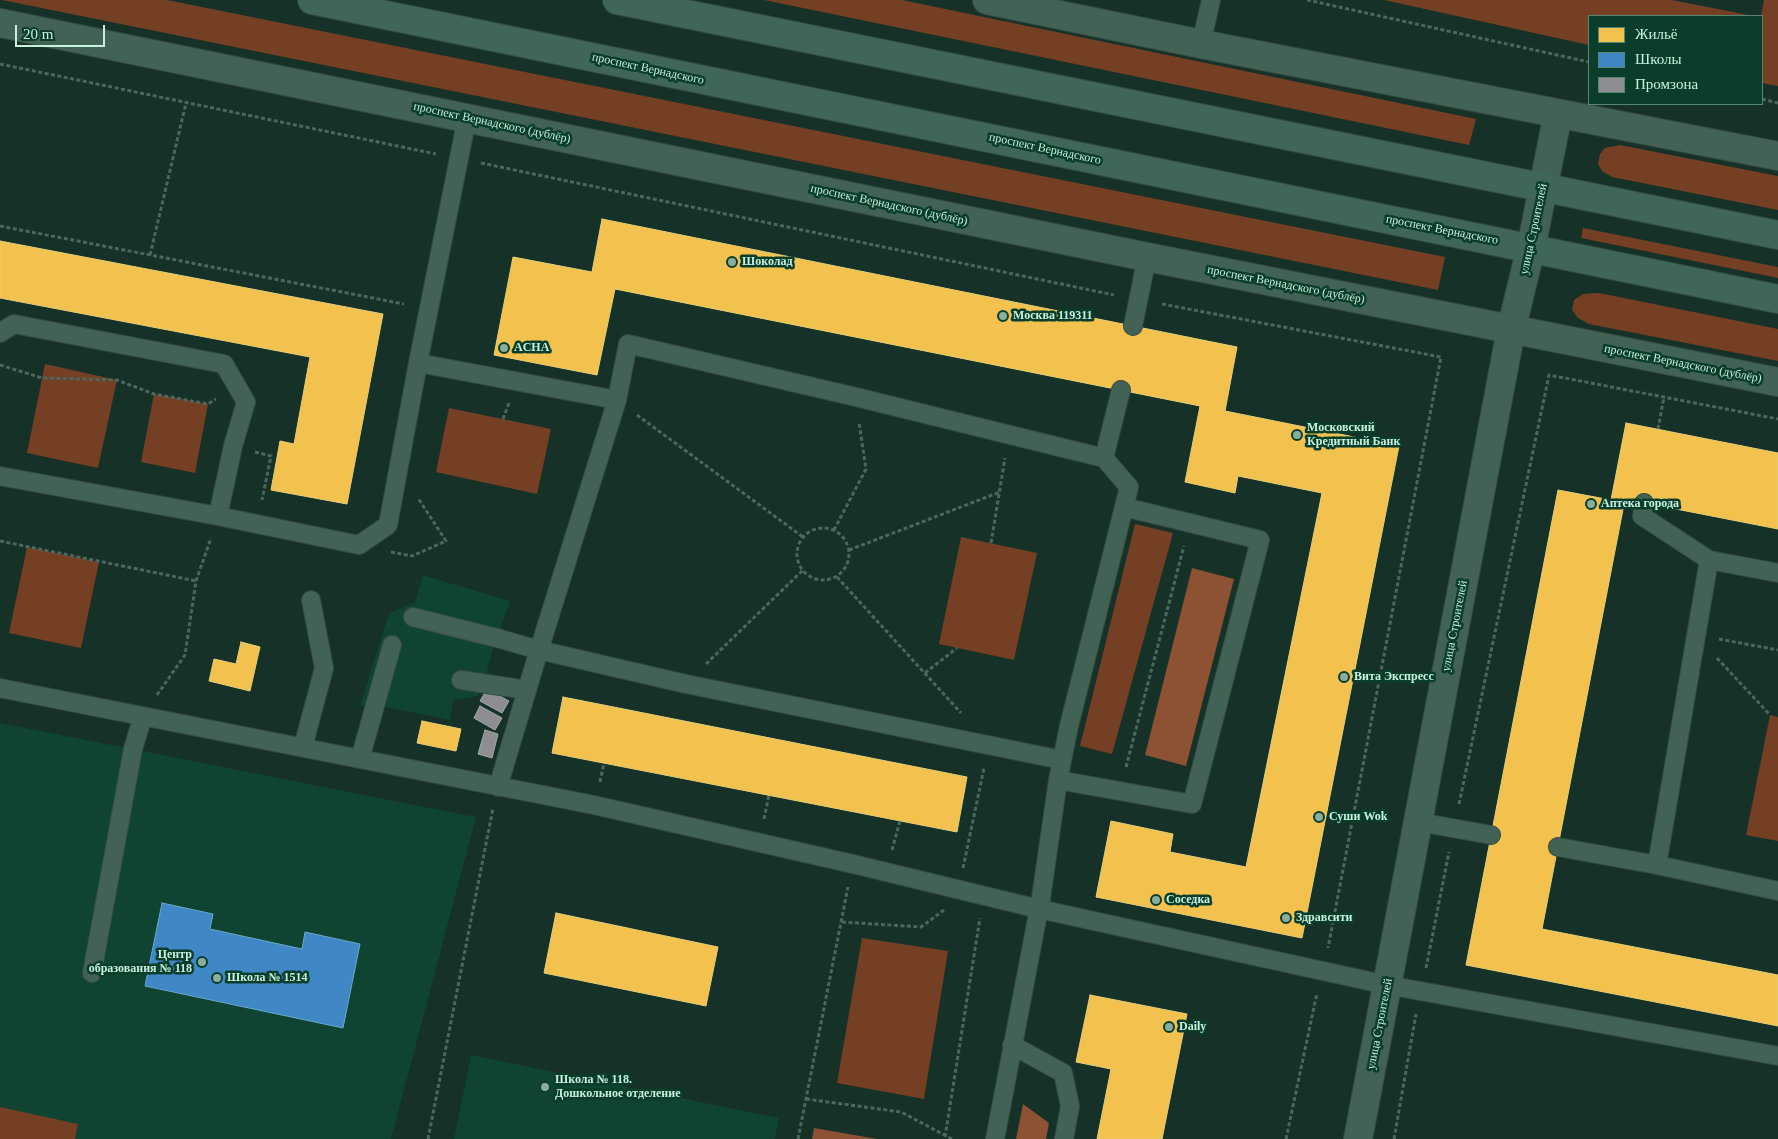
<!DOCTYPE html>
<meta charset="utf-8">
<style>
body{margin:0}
#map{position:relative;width:1778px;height:1139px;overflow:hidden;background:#163128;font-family:"Times New Roman",serif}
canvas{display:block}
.legend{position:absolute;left:1588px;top:15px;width:175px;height:90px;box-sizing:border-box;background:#0a3d2b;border:1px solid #568572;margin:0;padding:6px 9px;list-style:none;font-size:15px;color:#c7f1dc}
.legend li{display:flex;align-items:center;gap:10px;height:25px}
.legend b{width:25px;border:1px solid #568572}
.scale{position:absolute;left:15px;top:25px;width:90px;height:22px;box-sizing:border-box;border:2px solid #c7f1dc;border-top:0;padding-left:6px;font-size:15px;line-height:18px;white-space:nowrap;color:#c7f1dc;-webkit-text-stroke:4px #0a3d2b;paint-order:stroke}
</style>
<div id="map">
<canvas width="1778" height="1139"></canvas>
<ul class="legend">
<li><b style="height:14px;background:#f2c14e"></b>Жильё</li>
<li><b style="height:14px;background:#3f88c5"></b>Школы</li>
<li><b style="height:14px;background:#8d8d92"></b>Промзона</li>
</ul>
<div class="scale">20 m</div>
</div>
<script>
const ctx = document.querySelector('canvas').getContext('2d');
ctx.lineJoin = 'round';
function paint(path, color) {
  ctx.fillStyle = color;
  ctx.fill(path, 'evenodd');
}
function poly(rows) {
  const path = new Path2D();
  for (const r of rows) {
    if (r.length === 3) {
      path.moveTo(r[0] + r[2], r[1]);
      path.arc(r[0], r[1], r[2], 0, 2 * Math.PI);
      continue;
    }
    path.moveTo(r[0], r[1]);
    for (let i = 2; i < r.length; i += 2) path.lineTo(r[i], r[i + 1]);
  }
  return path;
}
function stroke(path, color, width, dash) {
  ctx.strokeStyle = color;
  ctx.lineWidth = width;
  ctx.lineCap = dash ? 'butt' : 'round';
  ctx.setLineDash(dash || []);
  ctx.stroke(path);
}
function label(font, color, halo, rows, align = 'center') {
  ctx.font = font + ' "Times New Roman",serif';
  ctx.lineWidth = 5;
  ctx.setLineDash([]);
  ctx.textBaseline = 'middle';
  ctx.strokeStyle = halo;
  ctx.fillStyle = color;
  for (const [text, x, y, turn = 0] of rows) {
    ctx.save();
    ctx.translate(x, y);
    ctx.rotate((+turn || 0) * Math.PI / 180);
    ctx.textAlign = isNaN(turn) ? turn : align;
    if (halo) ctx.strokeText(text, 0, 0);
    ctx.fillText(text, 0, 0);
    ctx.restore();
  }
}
const built = poly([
 [423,575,510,601,493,649,484,682,478,696,453,700,450,720,375,705,360,706,389,613,415,603],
 [0,723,476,817,391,1139,0,1139],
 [471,1055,779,1118,775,1139,454,1139]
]);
const green = poly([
 [2,0,167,0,1445,257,1438,290],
 [764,0,902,0,1476,119,1469,145],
 [1384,0,1672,0,1753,16,1589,16,1589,45],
 [1764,0,1778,0,1778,86,1762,83,1761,16],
 [1620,145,1778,176,1778,210,1612,177,1602,171,1598,164,1600,154,1605,148],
 [1583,228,1778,267,1778,278,1581,238],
 [1599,293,1778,329,1778,361,1589,324,1578,318,1572,310,1574,300,1583,294],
 [45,364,117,380,98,468,27,453],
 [154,394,208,404,195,473,141,462],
 [449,408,551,429,537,494,436,472],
 [1135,524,1173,533,1112,754,1080,746],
 [961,537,1037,553,1014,660,939,644],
 [27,547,99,562,81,648,9,633],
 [1770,715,1778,717,1778,841,1746,835],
 [862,938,948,951,924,1099,837,1083],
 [0,1107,78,1124,75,1139,0,1139]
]);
const forest = poly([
 [1192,568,1234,579,1186,766,1145,755],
 [1023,1104,1049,1123,1046,1139,1016,1139],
 [814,1128,877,1139,812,1139]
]);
const homes = poly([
 [602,219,1237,347,1225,411,1399,446,1302,938,1096,897,1111,821,1173,834,1170,852,1246,867,1322,493,1238,476,1235,493,1185,482,1200,406,615,289,597,375,494,355,513,257,592,272,602,219],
 [0,241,383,314,347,504,271,490,280,441,294,444,310,357,0,298,0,241],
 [1626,423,1778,453,1778,529,1625,499,1542,929,1778,975,1778,1026,1466,965,1558,490,1611,500,1626,423],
 [241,642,260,647,250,691,209,681,214,659,236,664,241,642],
 [563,697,967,777,957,832,552,753,563,697],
 [422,721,461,729,456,751,417,743,422,721],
 [556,913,718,947,706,1006,544,973,556,913],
 [1090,995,1187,1014,1162,1139,1097,1139,1111,1069,1076,1062,1090,995]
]);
const schools = poly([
 [162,903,213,914,210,929,302,949,305,932,360,944,343,1028,145,986,162,903]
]);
const industry = poly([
 [487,689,509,701,502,713,480,701,487,689],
 [480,706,502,718,495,730,474,718,480,706],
 [485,730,498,734,492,758,478,754,485,730]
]);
const path = poly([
 [1307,0,1589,62],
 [0,64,436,154],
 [1762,99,1778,103],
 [481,163,1114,295],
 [0,226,404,304],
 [150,255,186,103],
 [1162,304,1441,357,1328,948],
 [0,365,42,378,117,380,154,394,208,404,216,399],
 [637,415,803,537],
 [503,419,509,403],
 [1658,429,1664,397],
 [255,452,271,456,262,500],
 [823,554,26],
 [834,530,866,469,859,422],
 [0,541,196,581],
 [991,543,1005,458],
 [849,550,1000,492],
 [391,552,412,556,446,541,418,498],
 [837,577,961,713],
 [1719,639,1778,650],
 [1717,658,1770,715],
 [706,664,803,570],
 [925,673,957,648],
 [157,695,185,655,196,581,211,538],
 [1126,767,1184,546],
 [600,782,604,763],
 [1459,804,1549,375,1778,419],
 [764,819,769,795],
 [892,850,900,821],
 [963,868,984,768],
 [842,922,921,927,944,910],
 [1426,968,1449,852],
 [806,1099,901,1112,952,1139],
 [945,1137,980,918],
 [428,1139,493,808],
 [798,1139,848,887],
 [1286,1139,1317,993],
 [1394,1139,1416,1014]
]);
const service = poly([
 [1201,44,1211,0],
 [467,118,418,363,617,400,628,344,856,397,1104,458],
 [1133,326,1147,257],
 [0,333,14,324,224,364,246,402,233,446,218,516],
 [0,476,218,516,359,545,388,525,418,363],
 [1644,503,1642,516,1709,560],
 [1778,573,1709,560,1657,865,1778,891],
 [413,617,497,638,539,650,617,400],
 [461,680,527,690],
 [0,688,594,805,853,864,1039,909,1387,985,1778,1056],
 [303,747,324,668,311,600],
 [360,759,392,645],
 [1058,780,1192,804,1260,540,1124,507],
 [498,787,539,650,686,684,1062,760],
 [1419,822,1491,835],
 [1558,847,1657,865],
 [92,973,133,749,143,716],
 [1012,1045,1063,1073,1070,1106,1064,1139],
 [995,1139,1041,898,1058,780,1069,726,1129,487,1104,458,1121,390]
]);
const tertiary = poly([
 [987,0,1201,44,1778,156],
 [0,23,1147,257,1778,382],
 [1358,1139,1511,330,1531,248,1558,114]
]);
const primary = poly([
 [312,0,1778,299],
 [617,0,1778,235]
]);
const markers = [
 [732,262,5,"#89ae9d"],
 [1003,316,5,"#89ae9d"],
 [504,348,5,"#89ae9d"],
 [1297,435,5,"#89ae9d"],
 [1591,504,5,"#89ae9d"],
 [1344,677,5,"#89ae9d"],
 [1319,817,5,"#89ae9d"],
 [1156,900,5,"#89ae9d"],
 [1286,918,5,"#89ae9d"],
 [202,962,5,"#89ae9d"],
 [217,978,5,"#89ae9d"],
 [1169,1027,5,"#89ae9d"],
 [545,1087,5,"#89ae9d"]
];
const streetNames = [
 ["проспект Вернадского",648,69,12],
 ["проспект Вернадского (дублёр)",492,123,12],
 ["проспект Вернадского",1045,149,12],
 ["проспект Вернадского (дублёр)",889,205,12],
 ["улица Строителей",1534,229,-78],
 ["проспект Вернадского",1442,230,11],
 ["проспект Вернадского (дублёр)",1286,285,11],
 ["проспект Вернадского (дублёр)",1683,364,11],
 ["улица Строителей",1455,626,-79],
 ["улица Строителей",1380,1024,-79]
];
const poiNames = [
 ["Шоколад",742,262],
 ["Москва 119311",1013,316],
 ["ACHA",514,348],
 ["Московский",1307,428],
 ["Кредитный Банк",1307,442],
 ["Аптека города",1601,504],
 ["Вита Экспресс",1354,677],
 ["Суши Wok",1329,817],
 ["Соседка",1166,900],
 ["Здравсити",1296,918],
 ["Центр",192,955,"right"],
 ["образования № 118",192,969,"right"],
 ["Школа № 1514",227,978],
 ["Daily",1179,1027],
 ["Школа № 118.",555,1080],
 ["Дошкольное отделение",555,1094]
];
paint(built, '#0e4431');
paint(green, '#753f23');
paint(forest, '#8d5234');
paint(homes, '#f2c14e');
stroke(homes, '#e5cf79', 1);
paint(schools, '#3f88c5');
stroke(schools, '#68a8cc', 1);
paint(industry, '#8d8d92');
stroke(industry, '#9eaba8', 1);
stroke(service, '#354c43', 20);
stroke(tertiary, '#354c43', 30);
stroke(primary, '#354c43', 30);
stroke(path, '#4c675d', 3, [4, 2.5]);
stroke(service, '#416255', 18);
stroke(tertiary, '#416255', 28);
stroke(primary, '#3f6659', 28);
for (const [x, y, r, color] of markers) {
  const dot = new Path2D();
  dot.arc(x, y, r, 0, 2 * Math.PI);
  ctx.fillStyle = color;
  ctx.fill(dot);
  stroke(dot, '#0a3d2b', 2);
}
label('12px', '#c7f1dc', '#0a3d2b', streetNames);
label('bold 12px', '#c7f1dc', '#0a3d2b', poiNames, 'left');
</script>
